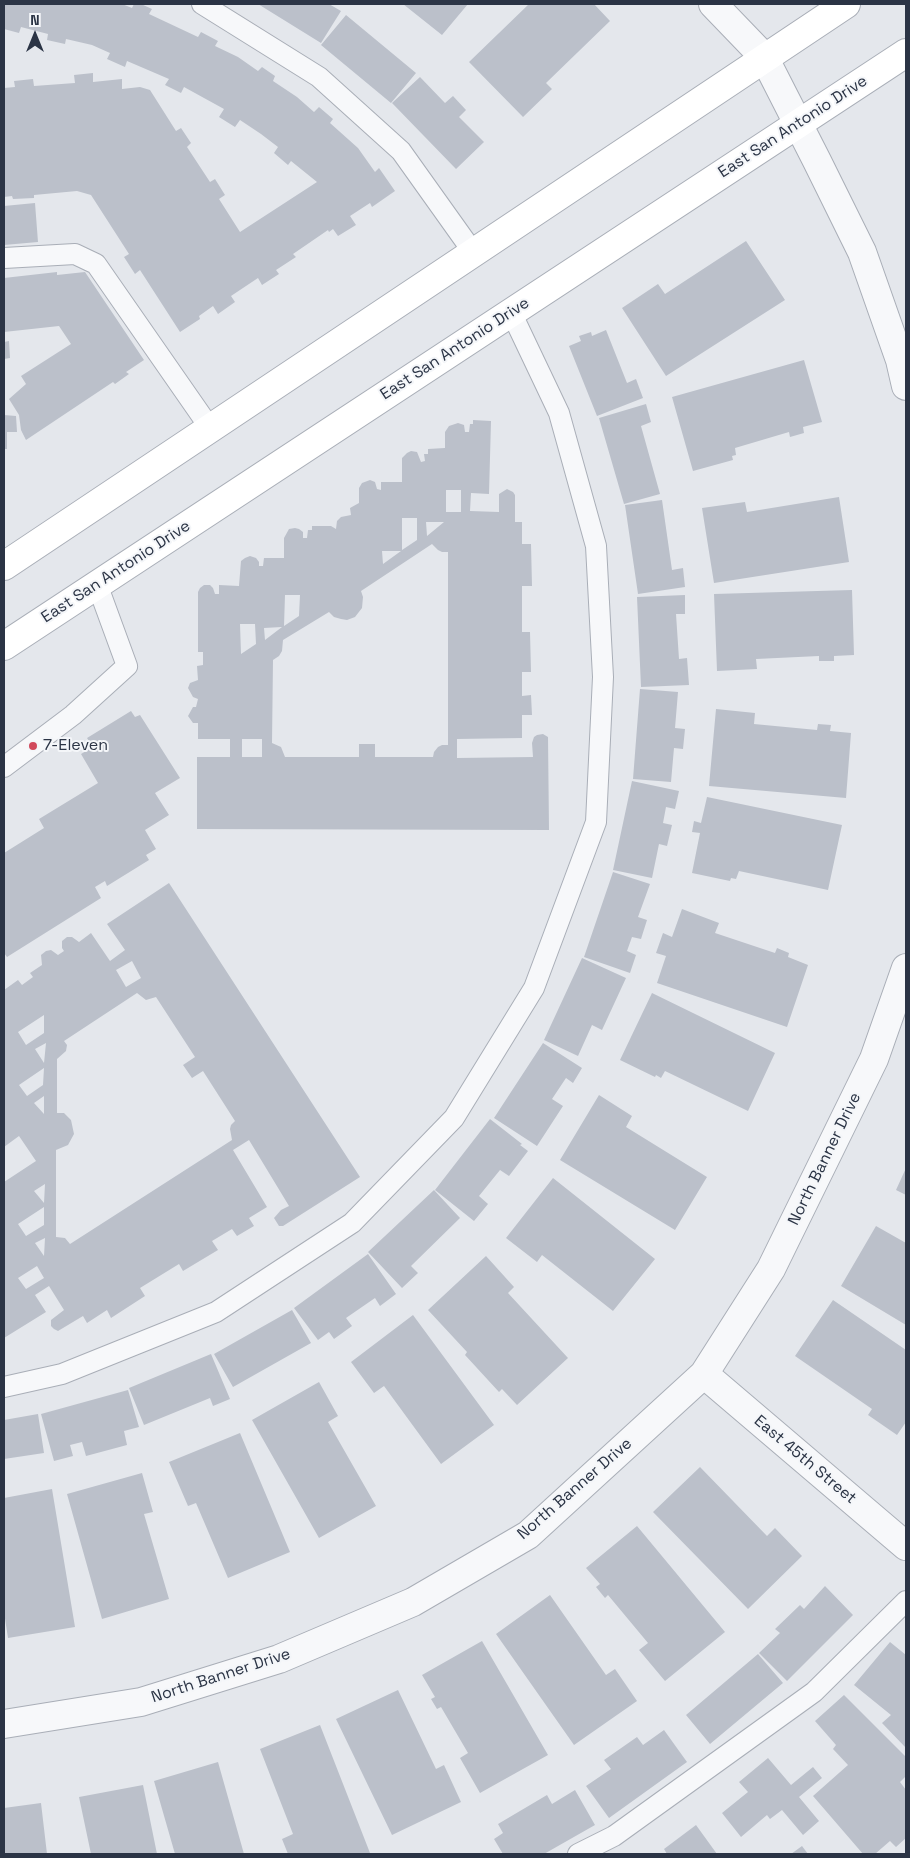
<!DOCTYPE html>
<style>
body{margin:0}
#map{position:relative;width:910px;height:1858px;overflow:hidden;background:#e4e7ec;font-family:"Space Grotesk",sans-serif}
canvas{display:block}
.frame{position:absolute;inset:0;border:5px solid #2b3445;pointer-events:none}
.north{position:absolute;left:10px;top:10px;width:50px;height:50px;-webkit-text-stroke:4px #f4f6f9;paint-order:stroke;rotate:0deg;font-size:14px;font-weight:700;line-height:20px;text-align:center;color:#2b3445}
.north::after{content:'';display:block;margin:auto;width:18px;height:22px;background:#2b3445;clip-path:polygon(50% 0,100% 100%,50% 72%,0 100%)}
</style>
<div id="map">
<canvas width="910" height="1858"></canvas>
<div class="frame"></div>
<div class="north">N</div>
</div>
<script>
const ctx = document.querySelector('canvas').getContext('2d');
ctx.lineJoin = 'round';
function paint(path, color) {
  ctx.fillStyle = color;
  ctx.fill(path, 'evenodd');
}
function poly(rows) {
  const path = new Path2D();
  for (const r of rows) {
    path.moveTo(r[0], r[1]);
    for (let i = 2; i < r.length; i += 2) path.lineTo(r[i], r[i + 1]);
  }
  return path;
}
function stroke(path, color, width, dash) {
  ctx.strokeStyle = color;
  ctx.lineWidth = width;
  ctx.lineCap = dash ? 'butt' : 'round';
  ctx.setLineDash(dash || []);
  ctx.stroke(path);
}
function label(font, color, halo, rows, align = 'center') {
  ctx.font = font + ' "Space Grotesk",sans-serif';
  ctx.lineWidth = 4;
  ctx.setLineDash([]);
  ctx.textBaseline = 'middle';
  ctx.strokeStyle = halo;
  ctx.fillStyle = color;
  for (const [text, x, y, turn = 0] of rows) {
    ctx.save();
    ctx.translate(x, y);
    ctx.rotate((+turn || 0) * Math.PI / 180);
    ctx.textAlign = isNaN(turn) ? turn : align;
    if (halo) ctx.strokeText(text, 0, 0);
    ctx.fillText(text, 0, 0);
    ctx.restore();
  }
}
const building = poly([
 [4,4,122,4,132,8,134,4,141,4,152,9,149,14,198,37,201,32,218,41,215,46,238,57,258,71,262,67,275,76,273,81,297,97,314,112,319,107,333,119,330,123,358,148,375,172,379,168,395,191,372,207,370,203,350,216,356,225,338,236,333,229,329,232,328,230,293,254,296,257,276,270,279,274,262,285,258,278,231,296,235,302,218,314,213,306,199,316,200,319,180,332,140,270,135,274,124,257,129,254,91,195,77,191,34,195,34,198,13,199,12,196,4,197,4,88,15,87,14,81,33,79,34,86,75,83,74,75,93,73,93,82,122,79,122,89,140,87,150,90,176,131,181,128,191,143,187,147,210,182,215,179,225,195,219,199,240,232,317,182,291,161,288,165,274,153,278,147,261,134,240,120,235,127,219,117,224,109,184,87,181,93,165,85,169,79,127,61,125,67,107,59,110,53,92,45,66,39,65,44,47,40,48,34,21,27,19,33,4,29],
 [258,4,329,4,341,11,321,43],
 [403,4,468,4,442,35],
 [529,4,594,4,610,21,546,83,552,89,523,117,469,62],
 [346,15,416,73,391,103,321,45],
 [420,77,445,103,453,96,466,110,459,117,484,142,456,169,392,103],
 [35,203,38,242,4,245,4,206],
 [746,241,785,300,666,376,622,308,658,284,665,294],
 [57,272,57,275,85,272,144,360,126,372,129,374,115,384,113,382,26,440,21,430,19,415,9,399,26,384,21,376,71,344,59,326,4,332,4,278],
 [606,330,627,383,636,379,643,398,597,416,569,346,581,341,579,336,591,332,592,336],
 [9,341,10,358,4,359,4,342],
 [804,360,822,422,803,427,804,433,790,437,789,432,735,448,736,455,732,456,733,460,693,471,672,397],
 [646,404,651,422,641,426,660,494,624,504,599,418],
 [4,415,16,416,17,432,7,432,7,449,4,449],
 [473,420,491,421,489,494,471,493,470,511,499,512,499,494,507,489,513,492,515,495,515,522,522,522,522,544,531,544,532,586,522,586,522,632,530,632,531,672,522,672,522,696,531,695,532,715,522,715,522,738,457,739,457,758,533,757,532,743,534,737,537,735,543,734,548,737,549,830,197,829,197,757,230,757,230,739,198,739,198,723,193,723,188,716,193,707,196,707,198,699,193,697,188,688,190,683,198,680,197,666,203,665,203,652,198,652,198,592,200,588,204,585,210,585,213,588,215,594,219,594,219,585,239,586,241,561,245,558,250,556,256,558,259,562,259,566,263,566,264,558,284,558,284,538,289,529,295,528,299,529,303,532,303,538,307,538,308,530,312,530,312,526,331,526,336,529,337,521,341,517,351,515,350,508,359,503,359,488,362,483,370,480,375,482,377,489,381,490,381,482,402,482,402,458,407,453,411,451,417,452,421,462,425,461,424,454,428,454,428,449,445,448,445,432,449,426,458,423,464,425,465,432,469,432,470,424,473,424],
 [446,490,461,490,461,512,446,512],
 [402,518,417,518,417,540,402,550],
 [426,522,444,522,427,536],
 [432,544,438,550,442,552,448,552,448,745,442,745,438,747,434,752,433,757,375,757,375,744,359,744,359,757,285,757,281,747,272,743,273,660,279,656,282,651,283,640,329,612,334,617,341,619,347,620,355,617,362,608,363,597,361,591],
 [382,551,401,551,383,564],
 [285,595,300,595,299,616,284,626],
 [240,624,255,624,256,644,241,654],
 [282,627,265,640,264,628],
 [242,739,262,739,262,757,242,757],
 [839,497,849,562,714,583,702,508,745,502,747,512],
 [662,500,672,570,683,568,685,587,638,594,625,505],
 [852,590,854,655,834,656,834,661,819,661,819,656,756,659,757,669,717,671,714,594],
 [685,595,685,614,676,614,679,659,687,658,689,685,641,687,637,597],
 [640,689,678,692,675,728,685,729,683,749,674,748,671,782,633,779],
 [716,709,755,713,754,724,817,730,818,724,831,725,830,731,851,733,846,798,709,786],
 [131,711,135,717,140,715,180,778,155,793,169,815,145,830,156,849,146,855,149,860,107,886,105,881,95,887,101,898,7,957,4,953,4,853,44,828,39,819,98,783,81,754,93,747,87,738],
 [632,781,679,791,675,809,666,807,663,823,672,825,667,846,659,844,652,878,613,870],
 [707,797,842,825,828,890,739,871,736,879,731,878,730,881,692,873,700,833,692,832,694,821,701,823],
 [613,872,650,884,638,917,647,920,641,939,632,937,627,951,636,955,630,973,584,957],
 [169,883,360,1177,283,1226,279,1226,274,1218,281,1210,289,1206,249,1140,233,1150,267,1207,249,1218,254,1226,237,1236,232,1229,212,1241,218,1250,183,1271,179,1264,140,1288,145,1296,111,1318,107,1310,87,1323,83,1316,58,1331,54,1329,51,1326,51,1320,64,1310,49,1286,35,1295,46,1312,4,1338,4,1182,36,1161,19,1136,4,1147,4,990,18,980,22,985,33,977,30,973,42,965,41,955,46,951,51,950,58,955,64,951,62,948,62,941,67,937,72,937,79,942,91,933,110,961,125,950,107,924],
 [132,961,141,978,126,987,116,970],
 [137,993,146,1000,156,997,195,1057,183,1065,192,1078,203,1071,235,1121,231,1125,230,1129,232,1140,70,1244,65,1238,56,1237,56,1150,68,1145,74,1134,71,1120,64,1113,57,1113,57,1059,66,1051,67,1045,64,1041],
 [44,1015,44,1033,26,1045,18,1032],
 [46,1043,44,1063,35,1049],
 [44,1068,43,1085,27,1096,19,1085],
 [44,1096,44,1114,34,1103],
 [45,1184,44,1203,34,1191],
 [44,1207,44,1225,26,1236,18,1224],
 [45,1238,44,1256,35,1243],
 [37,1266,44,1278,26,1289,18,1278],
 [682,909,719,923,715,933,775,953,777,948,789,953,788,957,808,965,787,1027,657,983,666,956,656,953,663,933,672,937],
 [582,958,626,978,602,1030,592,1025,578,1056,544,1040],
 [652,993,775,1053,748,1111,665,1071,661,1078,656,1075,655,1077,620,1060],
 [543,1043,582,1068,573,1083,566,1078,552,1099,563,1106,537,1146,494,1118],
 [599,1095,632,1116,626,1127,707,1177,675,1230,560,1160],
 [490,1119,522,1144,520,1145,528,1151,509,1176,500,1170,479,1196,488,1204,474,1221,435,1190],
 [906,1168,906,1195,896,1190],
 [553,1178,655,1259,613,1311,542,1255,537,1262,506,1238],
 [434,1190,460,1218,411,1266,418,1273,402,1288,368,1252],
 [876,1226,906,1243,906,1325,841,1286],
 [368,1254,396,1294,380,1306,375,1298,346,1318,352,1326,334,1339,329,1332,318,1340,294,1308],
 [486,1256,514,1287,508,1293,568,1358,517,1405,502,1389,499,1392,465,1355,467,1352,428,1310],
 [833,1300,906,1350,906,1422,897,1435,868,1415,872,1409,795,1356],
 [292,1310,311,1343,233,1387,214,1354],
 [413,1315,494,1425,441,1464,384,1386,374,1393,351,1362],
 [211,1354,230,1399,213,1406,210,1398,144,1425,129,1388],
 [319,1382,338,1416,328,1422,376,1506,319,1538,252,1420],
 [128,1390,139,1427,124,1431,127,1445,86,1456,82,1442,70,1445,73,1456,54,1461,41,1414],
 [38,1414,44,1453,4,1459,4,1420],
 [240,1433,290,1552,228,1578,196,1503,188,1506,169,1462],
 [700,1467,767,1536,775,1528,802,1556,748,1609,653,1512],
 [142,1473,153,1512,144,1514,169,1599,102,1619,67,1494],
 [52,1489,75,1627,8,1638,4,1612,4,1498],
 [637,1526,725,1632,665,1681,639,1650,648,1643,608,1595,605,1598,596,1587,600,1584,586,1568],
 [825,1586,853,1615,787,1681,759,1653,780,1633,775,1629,800,1605,804,1609],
 [550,1595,606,1675,615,1669,637,1701,574,1745,496,1634],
 [482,1641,548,1755,480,1793,460,1758,468,1753,441,1707,437,1709,431,1699,435,1697,422,1675],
 [890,1642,906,1655,906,1748,882,1723,891,1715,854,1685],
 [758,1654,783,1683,710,1744,686,1715],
 [398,1690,436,1769,444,1765,461,1802,392,1835,336,1719],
 [844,1695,906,1757,906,1776,900,1782,906,1790,906,1838,896,1847,890,1841,875,1854,863,1854,813,1796,848,1765,833,1749,836,1745,815,1721],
 [320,1725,370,1853,368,1854,288,1854,282,1839,293,1834,260,1749],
 [664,1730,687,1762,609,1818,586,1786,611,1769,604,1760,637,1737,643,1745],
 [768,1758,791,1785,813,1767,822,1778,799,1797,819,1821,803,1835,782,1810,770,1819,767,1815,741,1837,722,1813,748,1792,739,1782],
 [218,1762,244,1854,175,1854,154,1781],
 [143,1785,157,1854,91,1854,79,1797],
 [575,1790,595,1825,544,1854,503,1854,494,1839,503,1833,498,1824,547,1795,552,1804],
 [41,1803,47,1854,4,1854,4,1808],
 [696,1825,717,1854,667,1854,664,1849],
 [802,1846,808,1854,791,1854]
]);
const lane = poly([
 [202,4,319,77,401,151,473,252],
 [4,258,75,254,96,264,210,428],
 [4,767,73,715,127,666,97,584],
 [4,1387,62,1374,216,1312,352,1223,454,1118,534,988,596,822,603,677,596,546,559,413,511,312],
 [578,1854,614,1836,814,1692,906,1601]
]);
const street = poly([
 [713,4,764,57,817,161,862,252,900,360,906,386],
 [704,1374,906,1546],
 [4,1724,141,1702,279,1659,413,1602,528,1535,704,1374,771,1269,874,1059,906,968]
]);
const secondary = poly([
 [4,566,846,4],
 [4,646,906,53]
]);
const markers = [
 [33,746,5,"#d1495b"]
];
const streetNames = [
 ["East San Antonio Drive",793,127,-33],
 ["East San Antonio Drive",455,349,-33],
 ["East San Antonio Drive",116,572,-33],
 ["North Banner Drive",825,1159,-64],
 ["East 45th Street",805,1460,40],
 ["North Banner Drive",575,1489,-41],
 ["North Banner Drive",221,1676,-18]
];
const poiNames = [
 ["7-Eleven",43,746]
];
paint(building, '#bbc0ca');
stroke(lane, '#a9aeb7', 22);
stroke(street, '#a9aeb7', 30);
stroke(secondary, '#a9aeb7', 30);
stroke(lane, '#f7f8fa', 20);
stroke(street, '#f7f8fa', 28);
stroke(secondary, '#fff', 28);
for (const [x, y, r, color] of markers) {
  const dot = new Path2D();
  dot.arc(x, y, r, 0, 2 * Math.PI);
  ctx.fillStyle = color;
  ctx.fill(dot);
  stroke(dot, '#f4f6f9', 2);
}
label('16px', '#2b3445', '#f4f6f9', streetNames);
label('16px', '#2b3445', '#f4f6f9', poiNames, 'left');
</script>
